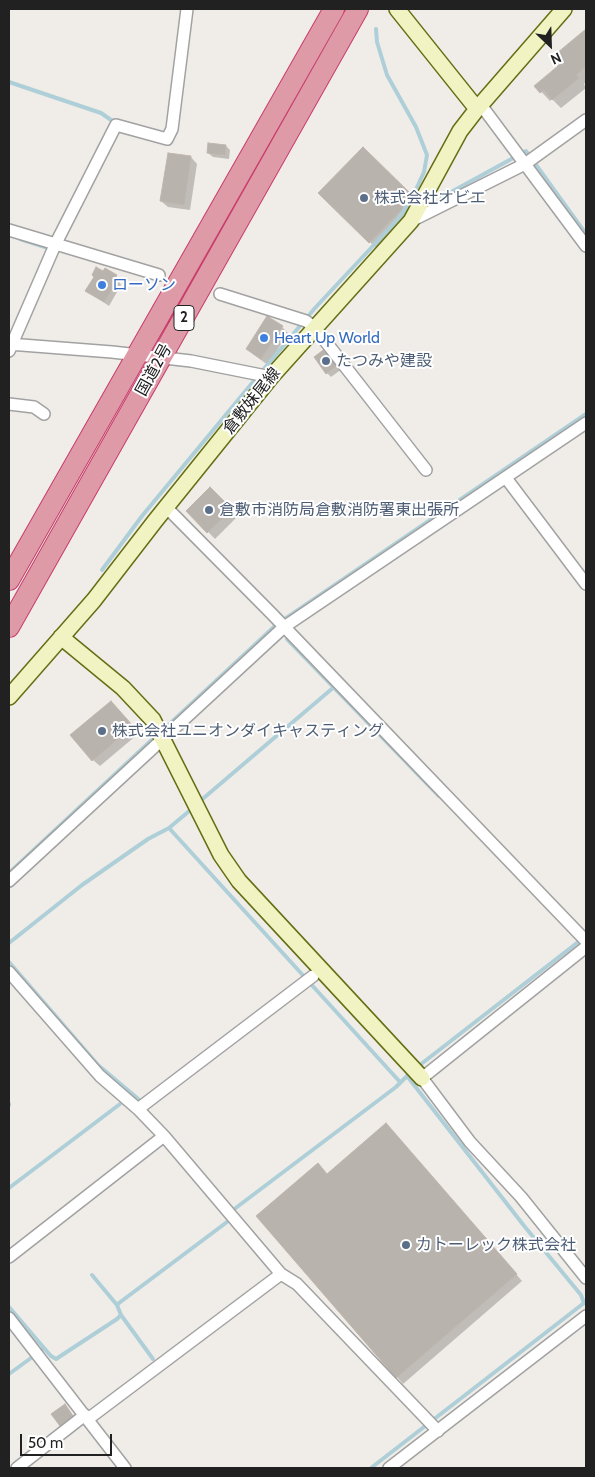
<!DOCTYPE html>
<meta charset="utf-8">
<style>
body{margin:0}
#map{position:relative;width:595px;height:1477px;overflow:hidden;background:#f0ede8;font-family:Cabin,sans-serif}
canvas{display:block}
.frame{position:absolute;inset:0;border:10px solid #212121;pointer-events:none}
.north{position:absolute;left:525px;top:20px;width:50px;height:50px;-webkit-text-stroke:4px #fff;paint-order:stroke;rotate:156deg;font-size:14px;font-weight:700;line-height:20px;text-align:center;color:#212121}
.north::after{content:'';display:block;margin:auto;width:18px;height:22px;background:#212121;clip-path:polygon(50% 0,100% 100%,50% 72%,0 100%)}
.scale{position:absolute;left:20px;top:1434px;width:92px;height:22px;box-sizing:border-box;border:2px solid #212121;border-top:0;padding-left:6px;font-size:15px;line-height:18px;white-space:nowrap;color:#212121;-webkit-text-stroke:4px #fff;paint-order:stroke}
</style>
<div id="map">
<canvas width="595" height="1477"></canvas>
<div class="frame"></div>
<div class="north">N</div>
<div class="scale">50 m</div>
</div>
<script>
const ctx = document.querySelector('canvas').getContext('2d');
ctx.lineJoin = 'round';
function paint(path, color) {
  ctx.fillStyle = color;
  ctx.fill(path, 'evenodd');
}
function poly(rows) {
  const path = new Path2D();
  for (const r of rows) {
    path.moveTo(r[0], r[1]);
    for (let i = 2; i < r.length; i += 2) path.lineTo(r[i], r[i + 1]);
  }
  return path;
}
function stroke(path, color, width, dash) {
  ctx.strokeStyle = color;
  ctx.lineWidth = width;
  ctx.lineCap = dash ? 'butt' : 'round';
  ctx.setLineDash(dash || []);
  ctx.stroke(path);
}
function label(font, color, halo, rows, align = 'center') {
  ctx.font = font + ' Cabin,"Noto Sans JP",sans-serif';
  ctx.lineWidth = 4;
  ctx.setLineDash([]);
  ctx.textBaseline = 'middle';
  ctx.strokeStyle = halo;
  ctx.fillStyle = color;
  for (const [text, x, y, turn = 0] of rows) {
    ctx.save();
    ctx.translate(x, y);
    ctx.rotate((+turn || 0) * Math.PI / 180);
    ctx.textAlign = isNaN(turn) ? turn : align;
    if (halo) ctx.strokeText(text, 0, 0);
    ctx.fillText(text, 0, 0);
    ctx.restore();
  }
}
const shadow = poly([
 [586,31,586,82,584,84,586,88,561,108,552,99,550,101,536,86,560,66,553,58],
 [226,146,230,150,229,159,213,157,208,153],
 [363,149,418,202,406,214,410,218,378,250,320,193],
 [191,157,197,164,190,210,168,207,161,201],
 [116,276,120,280,119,282,121,285,109,306,87,291],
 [282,327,288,333,268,365,254,355,247,349],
 [326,350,342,369,331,377,327,373],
 [210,489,238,516,215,539,188,511],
 [117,709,138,734,100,766,93,760],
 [393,1131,522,1281,403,1384,397,1377,328,1175],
 [69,1410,76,1421,65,1429,61,1425]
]);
const stream = poly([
 [9,82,101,113,114,122],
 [442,197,526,151,586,234],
 [20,239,48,248],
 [102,570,142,516,253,382,315,308,399,218,413,196,424,172,427,155,416,127,387,75,377,42,376,29],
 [287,639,439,796],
 [162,731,276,625,586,414],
 [199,802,334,687],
 [169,828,400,1082],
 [9,873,157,735],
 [9,943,82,885,148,839,169,828,194,807],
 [9,962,98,1065,143,1103],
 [416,1068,582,939],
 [9,1104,9,1105],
 [9,1188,120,1104],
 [233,1210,396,1087,409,1074],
 [92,1275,117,1305],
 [9,1307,44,1348],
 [121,1315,153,1359],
 [41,1350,44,1348,51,1356,56,1359,117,1319,121,1315,117,1305,119,1303,227,1222],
 [9,1374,31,1358],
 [371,1468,584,1303,581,1295,525,1227,407,1076]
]);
const building = poly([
 [586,29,586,66,576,75,579,78,552,100,544,90,540,93,534,86,558,66,551,58,586,29],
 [208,143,226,145,225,155,207,153,208,143],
 [363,147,410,193,398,204,403,208,369,243,318,193,363,147],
 [168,153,191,156,184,205,160,201,168,153],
 [96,267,103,271,105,268,117,275,115,278,118,280,104,302,85,291,94,277,92,275,96,267],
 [267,316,283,326,261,359,246,349,267,316],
 [326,348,338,365,326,374,314,357,326,348],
 [210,487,232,509,207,533,186,511,210,487],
 [111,701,133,726,92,761,70,735,111,701],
 [386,1123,517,1274,396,1378,256,1216,318,1163,327,1174,386,1123],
 [65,1404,73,1416,60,1426,51,1414,65,1404]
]);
const street = poly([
 [481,105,586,246],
 [411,221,525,164,586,120],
 [9,230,159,275],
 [220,294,306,321,315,328,426,470],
 [9,344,112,352,191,361,271,377],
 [9,351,55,245,116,125,167,139,172,129,187,9],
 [9,404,34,407,44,414],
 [506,478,586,584],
 [166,507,272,614,586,941],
 [9,881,284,627,586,423],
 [586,947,422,1078,470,1142,521,1197,586,1278],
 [9,972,100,1076,138,1109,164,1136,281,1274,297,1284,438,1431],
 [138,1109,313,976],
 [9,1257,164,1136],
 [9,1318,125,1468],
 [88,1419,281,1274],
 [17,1468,85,1415],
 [389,1468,586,1316]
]);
const secondary = poly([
 [397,9,477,109],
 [61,637,123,688,153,720,221,855,239,881,422,1078],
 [9,697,94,600,155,521,271,377,411,221,460,131,477,109,564,9]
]);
const highway = poly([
 [9,580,334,9],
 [9,627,358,9]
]);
const markers = [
 [364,198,5,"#5c6f8a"],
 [102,285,5,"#3f7fe0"],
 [264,338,5,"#3f7fe0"],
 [326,361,5,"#5c6f8a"],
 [209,510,5,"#5c6f8a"],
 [102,731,5,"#5c6f8a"],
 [406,1245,5,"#5c6f8a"]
];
const shields = [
 [184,318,20]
];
const shieldNames = [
 ["2",184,318]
];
const serviceNames = [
 ["株式会社オビエ",374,198],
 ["たつみや建設",336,361],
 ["倉敷市消防局倉敷消防署東出張所",219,510],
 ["株式会社ユニオンダイキャスティング",112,731],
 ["カトーレック株式会社",416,1245]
];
const shopNames = [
 ["ローソン",112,285],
 ["Heart Up World",274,338]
];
const streetNames = [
 ["国道2号",154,370,-61],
 ["倉敷妹尾線",252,401,-51]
];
paint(shadow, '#0003');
stroke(stream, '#aecfd8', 4);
paint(building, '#b9b3ae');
stroke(building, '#c0b5ac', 1);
stroke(street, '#a2a2a2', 14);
stroke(secondary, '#646e12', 18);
stroke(highway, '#c83c6c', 22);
stroke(street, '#fff', 11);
stroke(secondary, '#f1f3c3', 15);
stroke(highway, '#de9aa7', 20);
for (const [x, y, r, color] of markers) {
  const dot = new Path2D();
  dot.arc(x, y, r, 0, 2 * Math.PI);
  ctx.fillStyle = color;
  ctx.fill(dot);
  stroke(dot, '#fff', 2);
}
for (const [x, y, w] of shields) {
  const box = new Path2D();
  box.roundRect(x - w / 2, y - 12.5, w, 25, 4);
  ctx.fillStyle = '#fff';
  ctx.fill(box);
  stroke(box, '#212121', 1);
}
label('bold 15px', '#212121', null, shieldNames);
label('16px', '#4e5e75', '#fff', serviceNames, 'left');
label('16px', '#366cbe', '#fff', shopNames, 'left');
label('16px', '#212121', '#fff', streetNames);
</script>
